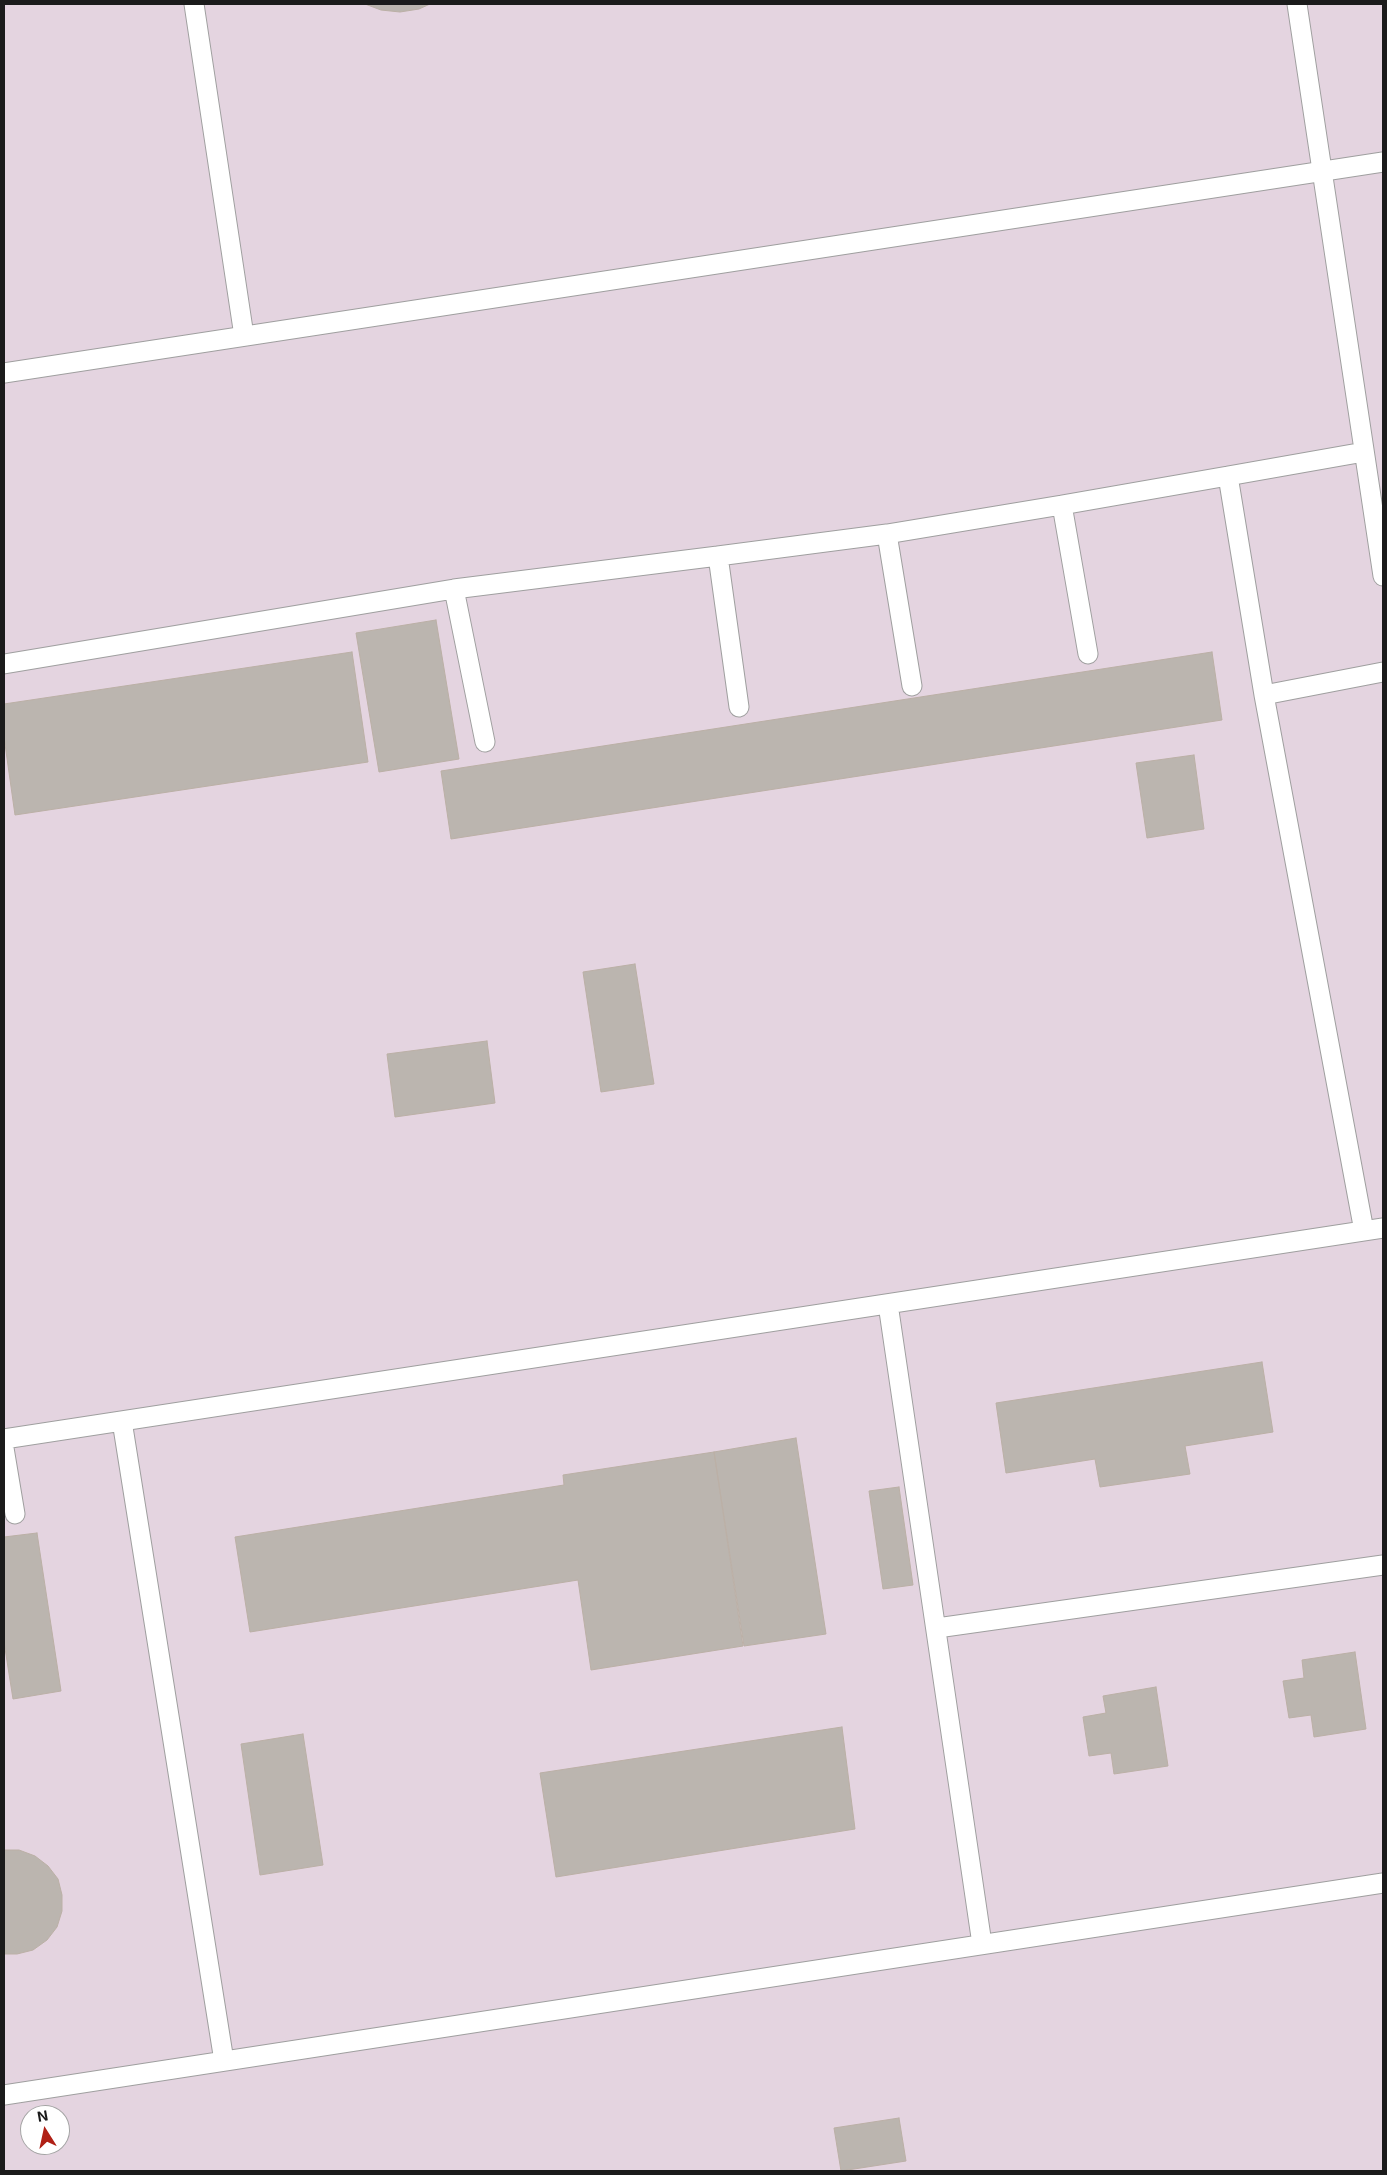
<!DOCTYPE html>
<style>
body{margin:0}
#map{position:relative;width:1387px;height:2175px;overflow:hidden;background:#ebe9e2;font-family:Inter,sans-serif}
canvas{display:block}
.frame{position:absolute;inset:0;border:5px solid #1b1b1b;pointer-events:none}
.north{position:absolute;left:20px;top:2105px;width:50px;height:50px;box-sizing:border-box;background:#fff;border:1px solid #a4a4a4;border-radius:50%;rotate:350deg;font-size:14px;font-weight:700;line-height:20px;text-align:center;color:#1b1b1b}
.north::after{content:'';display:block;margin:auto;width:18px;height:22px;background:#b02016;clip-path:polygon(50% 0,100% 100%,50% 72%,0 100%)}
</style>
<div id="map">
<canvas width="1387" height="2175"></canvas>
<div class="frame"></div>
<div class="north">N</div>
</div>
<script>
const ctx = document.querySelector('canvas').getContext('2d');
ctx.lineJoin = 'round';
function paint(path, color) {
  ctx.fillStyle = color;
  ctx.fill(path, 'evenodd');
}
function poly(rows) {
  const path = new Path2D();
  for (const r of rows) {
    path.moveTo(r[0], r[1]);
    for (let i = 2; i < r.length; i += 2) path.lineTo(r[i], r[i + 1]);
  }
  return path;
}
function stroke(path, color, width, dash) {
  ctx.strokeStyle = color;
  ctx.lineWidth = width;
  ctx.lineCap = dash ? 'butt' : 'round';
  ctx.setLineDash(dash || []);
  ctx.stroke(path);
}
const industrial = poly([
 [4,4,1383,4,1383,2171,4,2171],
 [30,2115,60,2115,60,2145,30,2145]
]);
const building = poly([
 [365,4,430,4,419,9,400,12,381,10,365,4],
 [436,620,459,759,379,772,356,633,436,620],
 [352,652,368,762,15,815,4,737,4,704,352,652],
 [1212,652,1222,720,451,839,441,771,1212,652],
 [1194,755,1204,829,1147,838,1136,763,1194,755],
 [635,964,654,1084,601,1092,583,972,635,964],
 [487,1041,495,1103,395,1117,387,1054,487,1041],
 [1262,1362,1273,1432,1185,1446,1190,1474,1100,1487,1095,1459,1006,1473,996,1403,1262,1362],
 [796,1438,826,1634,744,1646,714,1452,796,1438],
 [714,1452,743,1646,591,1670,578,1580,250,1632,235,1537,564,1485,563,1475,714,1452],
 [899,1487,913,1585,883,1589,869,1491,899,1487],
 [37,1533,61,1691,13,1699,4,1642,4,1537,37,1533],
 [1355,1652,1366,1729,1314,1737,1311,1715,1289,1718,1283,1681,1304,1678,1302,1660,1355,1652],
 [1156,1687,1168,1766,1114,1774,1111,1753,1089,1756,1083,1717,1106,1713,1103,1696,1156,1687],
 [842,1727,855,1829,556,1877,540,1773,842,1727],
 [303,1734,323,1865,260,1875,241,1744,303,1734],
 [4,1850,19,1850,35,1856,48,1866,58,1879,62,1895,62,1911,57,1927,47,1940,33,1950,17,1954,4,1954,4,1850],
 [899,2118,906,2161,841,2171,834,2128,899,2118]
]);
const lane = poly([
 [194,4,244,336],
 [1297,4,1383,576],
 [4,373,1383,162],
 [1088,654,1062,505,1228,476],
 [4,664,454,589],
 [912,686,887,534,1062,505],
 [1264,695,1228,476,1364,452],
 [739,707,718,556,887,534],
 [485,742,454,589,718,556],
 [1364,1231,1264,695,1383,672],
 [888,1304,982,1944],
 [122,1421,224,2061],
 [4,1439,1383,1228],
 [4,1448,15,1514],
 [937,1628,1383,1565],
 [4,2095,1383,1883]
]);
paint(industrial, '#e4d4e0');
paint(building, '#bbb5af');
stroke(building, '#bbb0a6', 1);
stroke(lane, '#9f9f9f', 21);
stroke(lane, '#fff', 19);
</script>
